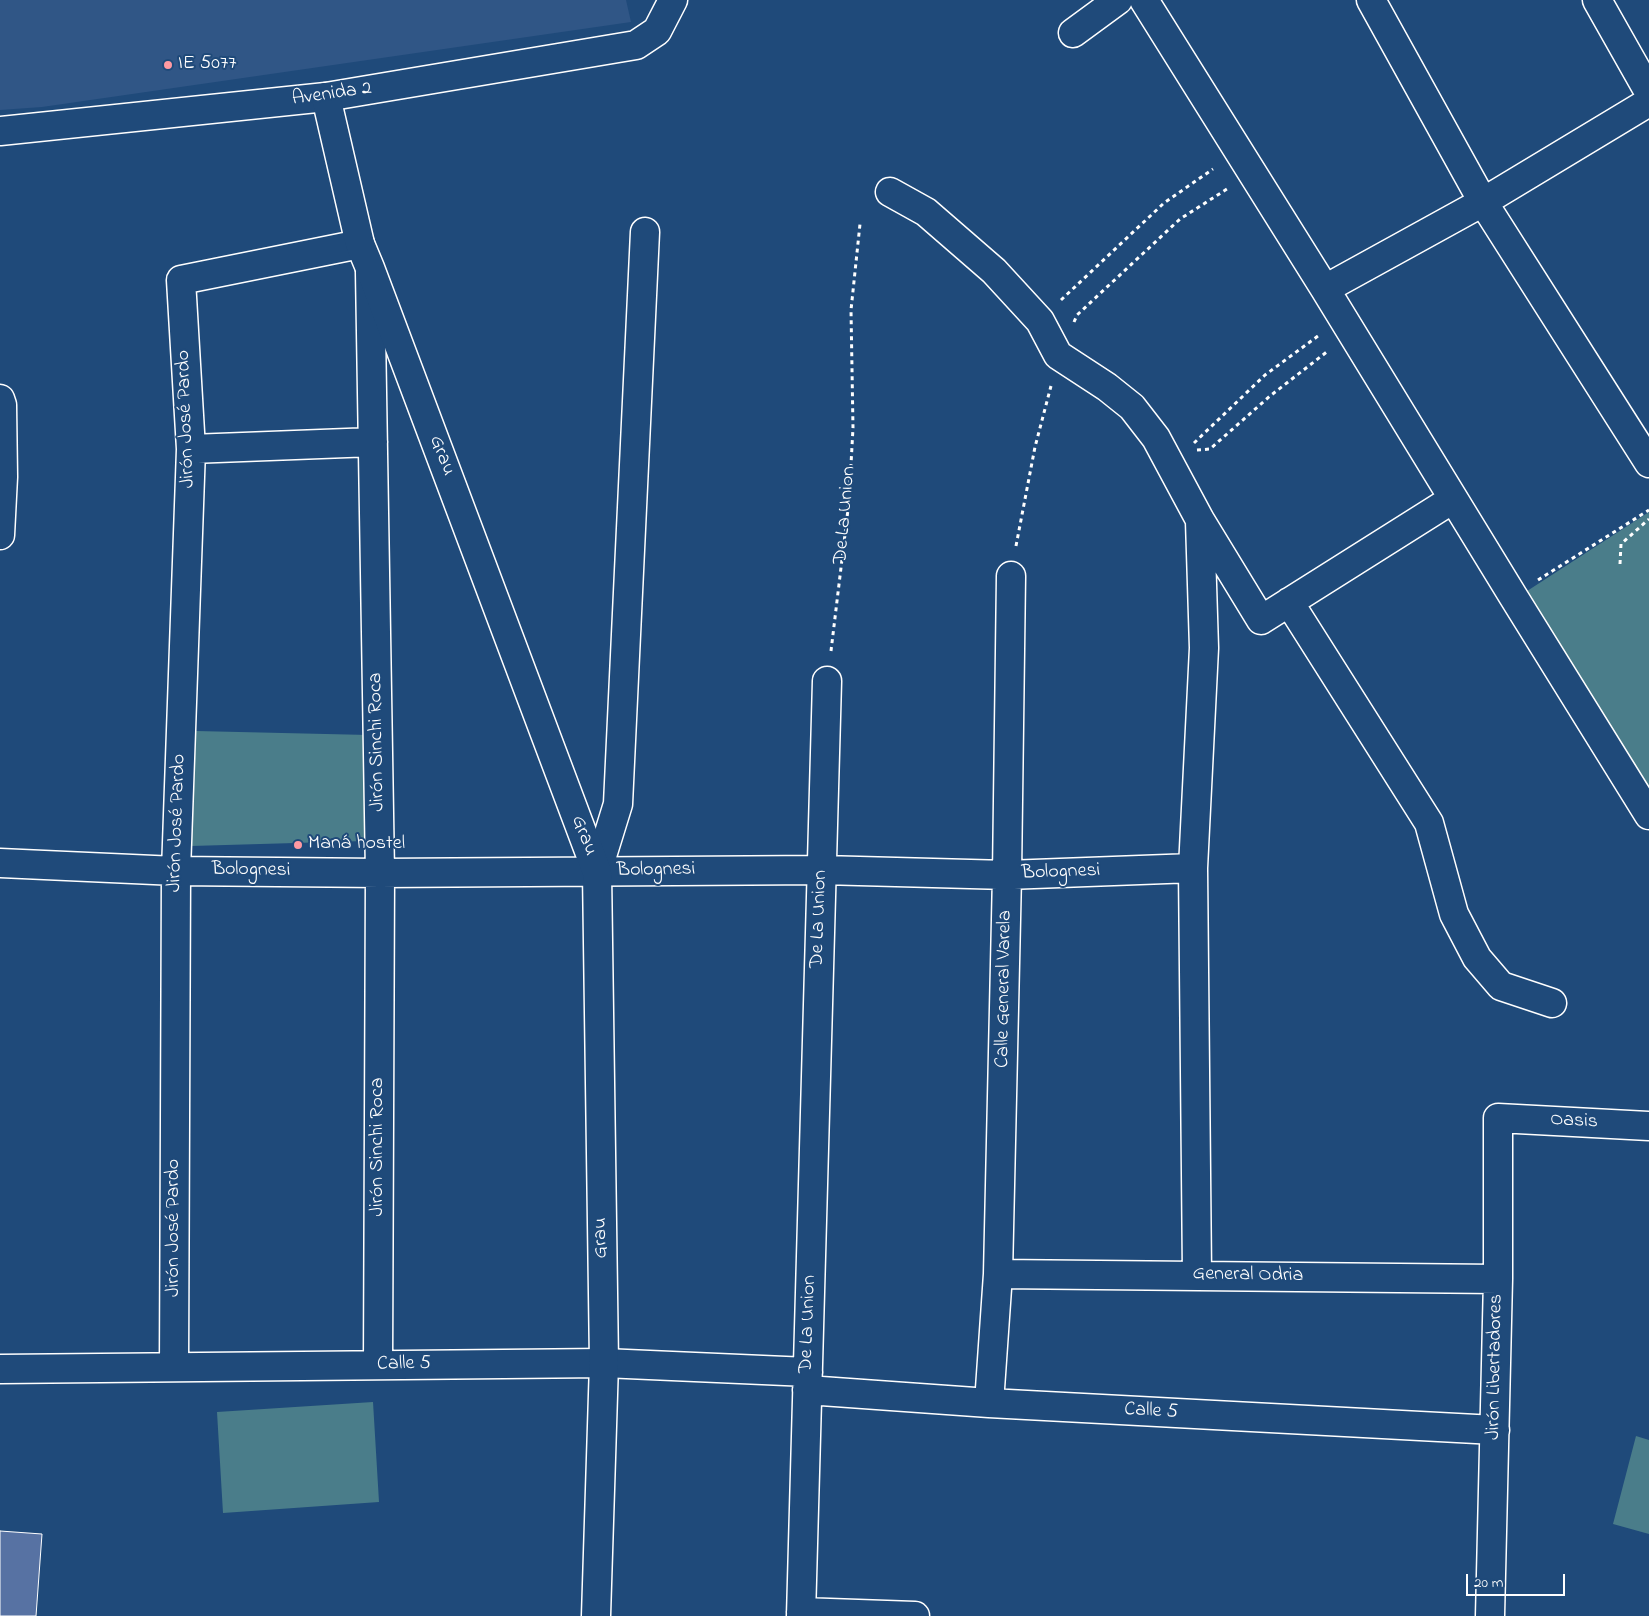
<!DOCTYPE html>
<meta charset="utf-8">
<style>
body{margin:0}
#map{position:relative;width:1649px;height:1616px;overflow:hidden;background:#1f4a7a;font-family:"Indie Flower",sans-serif}
canvas{display:block}
.scale{position:absolute;left:1466px;top:1574px;width:99px;height:22px;box-sizing:border-box;border:2px solid #fff;border-top:0;padding-left:6px;font-size:15px;line-height:18px;white-space:nowrap;color:#fff;-webkit-text-stroke:4px #1f4a7a;paint-order:stroke}
</style>
<div id="map">
<canvas width="1649" height="1616"></canvas>
<div class="scale">20 m</div>
</div>
<script>
const ctx = document.querySelector('canvas').getContext('2d');
ctx.lineJoin = 'round';
function paint(path, color) {
  ctx.fillStyle = color;
  ctx.fill(path, 'evenodd');
}
function poly(rows) {
  const path = new Path2D();
  for (const r of rows) {
    path.moveTo(r[0], r[1]);
    for (let i = 2; i < r.length; i += 2) path.lineTo(r[i], r[i + 1]);
  }
  return path;
}
function stroke(path, color, width, dash) {
  ctx.strokeStyle = color;
  ctx.lineWidth = width;
  ctx.lineCap = dash ? 'butt' : 'round';
  ctx.setLineDash(dash || []);
  ctx.stroke(path);
}
function label(font, color, halo, rows, align = 'center') {
  ctx.font = font + ' "Indie Flower",sans-serif';
  ctx.lineWidth = 4;
  ctx.setLineDash([]);
  ctx.textBaseline = 'middle';
  ctx.strokeStyle = halo;
  ctx.fillStyle = color;
  for (const [text, x, y, turn = 0] of rows) {
    ctx.save();
    ctx.translate(x, y);
    ctx.rotate((+turn || 0) * Math.PI / 180);
    ctx.textAlign = isNaN(turn) ? turn : align;
    if (halo) ctx.strokeText(text, 0, 0);
    ctx.fillText(text, 0, 0);
    ctx.restore();
  }
}
const built = poly([
 [0,0,626,0,631,22,42,107,0,110]
]);
const green = poly([
 [1649,512,1649,795,1524,593],
 [196,731,369,735,365,841,191,846],
 [373,1402,379,1502,223,1513,217,1412],
 [1636,1436,1649,1440,1649,1534,1613,1524]
]);
const building = poly([
 [0,1531,42,1534,36,1616,0,1616,0,1531]
]);
const path = poly([
 [1061,300,1164,203,1213,169],
 [1074,322,1077,315,1180,219,1227,189],
 [1194,443,1265,375,1318,336],
 [1197,450,1210,449,1270,396,1328,351],
 [1016,546,1035,447,1051,386],
 [1620,564,1621,544,1649,519],
 [1538,580,1649,510],
 [831,651,849,501,853,428,851,310,860,224]
]);
const minor = poly([
 [1144,0,1325,289,1513,596,1649,815],
 [1371,0,1483,202,1649,463],
 [1597,0,1649,92],
 [1073,33,1118,0],
 [0,131,326,97,636,45,657,31,673,0],
 [890,192,926,212,994,271,1040,321,1058,355,1107,387,1132,407,1156,438,1200,520,1261,620,1453,499],
 [370,272,380,873,378,1365],
 [1325,289,1483,202,1649,102],
 [0,399,2,405,3,477,0,535],
 [191,449,373,442],
 [1289,602,1429,823,1454,914,1477,958,1501,986,1552,1003],
 [0,863,176,871,380,873,822,870,1007,875,1193,868],
 [597,872,618,804,645,232],
 [998,1274,1498,1279],
 [1197,1275,1193,868,1204,648,1200,521],
 [174,1367,176,871,191,449,181,280,360,244],
 [0,1369,604,1363,808,1372],
 [807,1390,989,1403,1495,1430],
 [989,1403,998,1274,1007,875,1011,576],
 [801,1612,915,1616],
 [801,1616,827,681],
 [1490,1616,1498,1279,1498,1118,1649,1126]
]);
const tertiary = poly([
 [326,97,360,244,370,268,597,872,604,1363,596,1616]
]);
const markers = [
 [168,65,5,"#ff9aa2"],
 [298,845,5,"#ff9aa2"]
];
const poiNames = [
 ["IE 5077",178,65],
 ["Maná hostel",308,845]
];
const streetNames = [
 ["Avenida 2",332,95,-8],
 ["Jirón José Pardo",187,419,-92],
 ["Grau",441,456,69],
 ["De La Union",846,515,-85],
 ["Jirón Sinchi Roca",378,742,-91],
 ["Jirón José Pardo",178,823,-88],
 ["Grau",583,836,69],
 ["Bolognesi",251,871,1],
 ["Bolognesi",656,871,-1],
 ["Bolognesi",1061,873,-2],
 ["De La Union",820,919,-88],
 ["Calle General Varela",1005,989,-89],
 ["Oasis",1574,1122,3],
 ["Jirón Sinchi Roca",379,1147,-90],
 ["Jirón José Pardo",175,1228,-90],
 ["Grau",602,1238,-91],
 ["General Odria",1248,1276,1],
 ["De La Union",809,1324,-88],
 ["Calle 5",404,1365,-1],
 ["Jirón Libertadores",1496,1367,-89],
 ["Calle 5",1151,1412,3]
];
paint(built, '#305686');
paint(green, '#4a7d8a');
paint(building, '#5772a3');
stroke(building, '#fff', 1);
stroke(minor, '#fff', 31);
stroke(tertiary, '#fff', 31);
stroke(path, '#fff', 3, [4, 4]);
stroke(minor, '#1f4a7a', 28);
stroke(tertiary, '#1f4a7a', 28);
for (const [x, y, r, color] of markers) {
  const dot = new Path2D();
  dot.arc(x, y, r, 0, 2 * Math.PI);
  ctx.fillStyle = color;
  ctx.fill(dot);
  stroke(dot, '#1f4a7a', 2);
}
label('20px', '#fff', '#1f4a7a', poiNames, 'left');
label('20px', '#fff', '#1f4a7a', streetNames);
</script>
